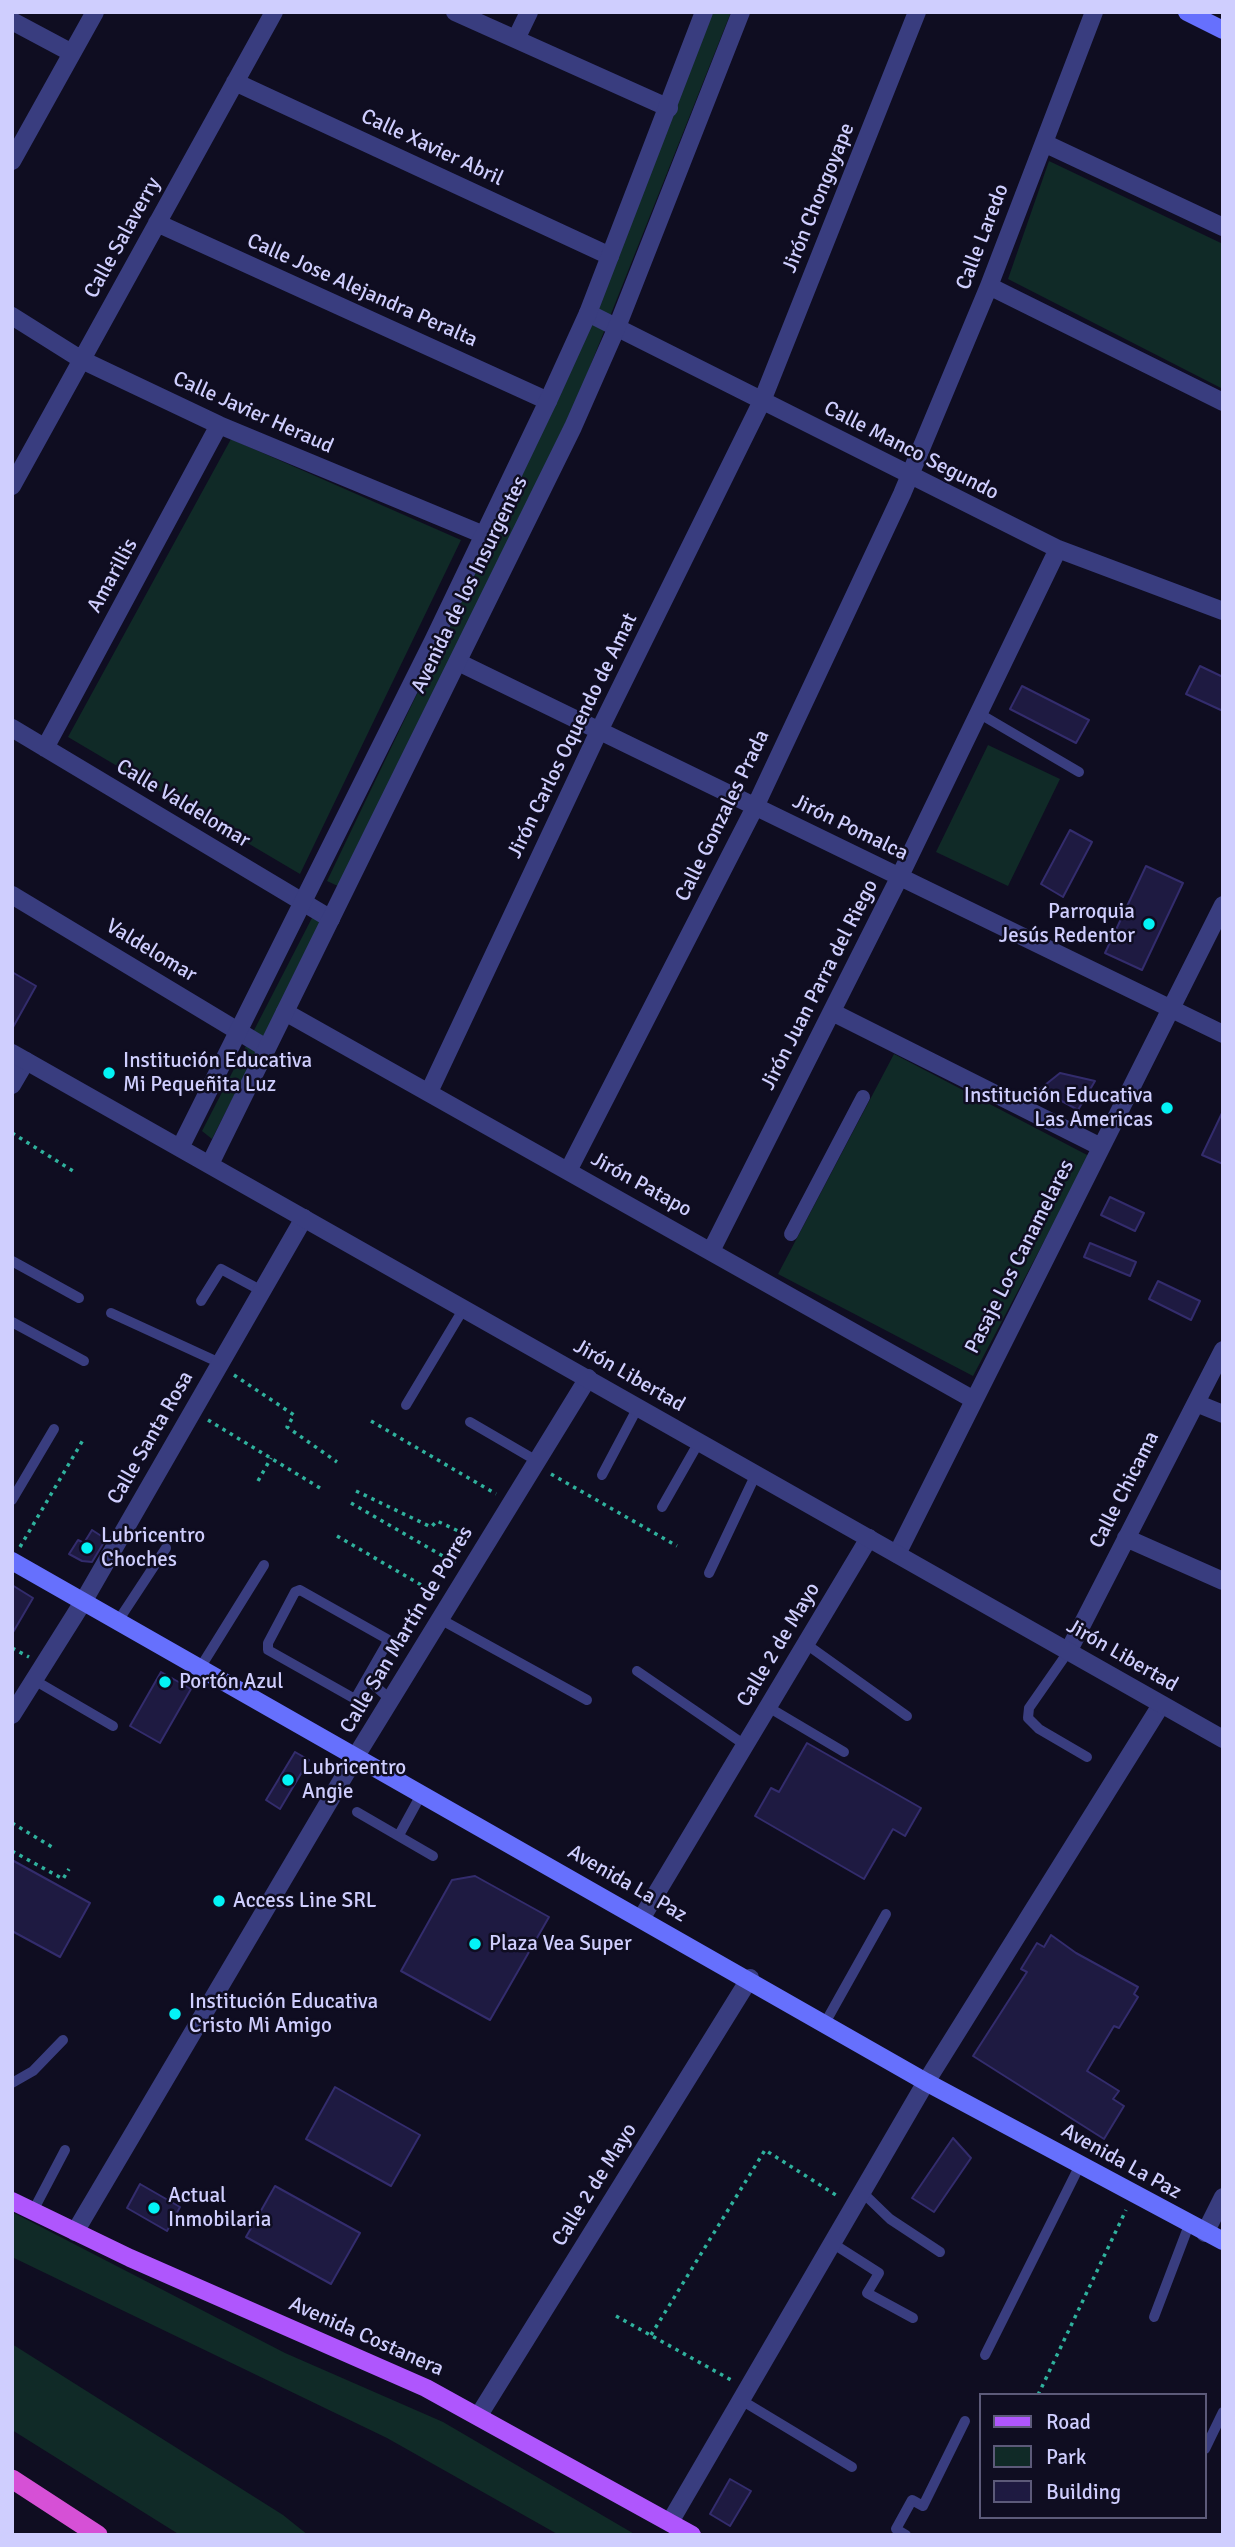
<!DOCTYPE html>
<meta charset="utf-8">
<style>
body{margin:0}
#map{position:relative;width:1235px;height:2547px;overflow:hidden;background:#0f0d21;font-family:Signika,sans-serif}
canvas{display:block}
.frame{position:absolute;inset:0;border:14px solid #cfcefe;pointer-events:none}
.legend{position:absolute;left:979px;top:2393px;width:228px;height:126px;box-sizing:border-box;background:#0f0d21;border:2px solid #5c5a79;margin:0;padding:9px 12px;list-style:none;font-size:21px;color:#cfcefe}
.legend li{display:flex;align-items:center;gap:14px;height:35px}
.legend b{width:35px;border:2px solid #5c5a79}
</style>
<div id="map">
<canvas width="1235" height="2547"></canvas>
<div class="frame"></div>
<ul class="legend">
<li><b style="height:9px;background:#af56fd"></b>Road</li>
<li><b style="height:19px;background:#102a27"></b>Park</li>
<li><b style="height:19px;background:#1e1a41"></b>Building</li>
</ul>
</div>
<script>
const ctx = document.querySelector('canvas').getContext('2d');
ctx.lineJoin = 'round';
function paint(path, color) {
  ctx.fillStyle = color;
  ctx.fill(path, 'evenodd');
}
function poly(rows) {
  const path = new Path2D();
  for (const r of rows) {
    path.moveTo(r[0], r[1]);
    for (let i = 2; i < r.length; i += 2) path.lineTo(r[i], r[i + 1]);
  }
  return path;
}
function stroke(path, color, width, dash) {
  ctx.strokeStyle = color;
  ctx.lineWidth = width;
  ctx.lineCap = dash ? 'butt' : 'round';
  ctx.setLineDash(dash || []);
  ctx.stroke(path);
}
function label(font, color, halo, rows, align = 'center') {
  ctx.font = font + ' Signika,sans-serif';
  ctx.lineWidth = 5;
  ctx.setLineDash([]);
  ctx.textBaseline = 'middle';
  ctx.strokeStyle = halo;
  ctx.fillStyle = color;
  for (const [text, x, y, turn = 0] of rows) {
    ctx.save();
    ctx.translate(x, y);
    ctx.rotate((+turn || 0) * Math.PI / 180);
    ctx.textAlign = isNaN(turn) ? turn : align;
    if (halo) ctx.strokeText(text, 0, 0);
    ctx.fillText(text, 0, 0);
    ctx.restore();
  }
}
const green = poly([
 [709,12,731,12,572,412,340,887,327,881,462,600],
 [1049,161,1223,244,1223,389,1008,279],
 [231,439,461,540,300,874,68,737],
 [988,745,1060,779,1008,886,936,852],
 [314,914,322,921,212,1139,202,1131],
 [894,1054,1089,1156,973,1376,778,1274],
 [12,2212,285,2353,443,2422,636,2535,559,2535,387,2438,12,2257],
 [12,2344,283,2515,308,2535,180,2535,12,2430]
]);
const building = poly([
 [1200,666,1223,677,1223,711,1186,694,1200,666],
 [1022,686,1089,720,1076,743,1010,709,1022,686],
 [1070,830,1092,842,1063,897,1041,884,1070,830],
 [1146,866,1183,883,1142,970,1105,953,1146,866],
 [12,972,36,986,12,1029,12,972],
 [1060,1073,1095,1081,1078,1110,1040,1089,1060,1073],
 [1223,1111,1223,1164,1202,1155,1223,1111],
 [1110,1197,1144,1213,1135,1231,1101,1215,1110,1197],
 [1090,1243,1136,1262,1130,1276,1084,1257,1090,1243],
 [1158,1281,1200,1301,1191,1320,1149,1299,1158,1281],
 [92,1530,106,1539,92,1562,82,1561,69,1554,78,1540,84,1543,92,1530],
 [12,1585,33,1598,12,1634,12,1585],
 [161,1672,191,1689,160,1743,130,1726,161,1672],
 [807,1743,921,1808,905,1836,893,1829,864,1879,755,1816,771,1788,779,1792,807,1743],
 [295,1752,309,1760,280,1809,266,1800,295,1752],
 [12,1860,90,1903,60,1957,12,1931,12,1860],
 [475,1876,549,1917,490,2020,401,1971,452,1880,475,1876],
 [1051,1935,1076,1953,1138,1987,1134,1994,1138,1997,1119,2028,1114,2026,1087,2071,1119,2091,1113,2099,1124,2106,1104,2139,973,2056,1027,1972,1021,1969,1037,1943,1044,1947,1051,1935],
 [335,2087,420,2135,391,2186,306,2139,335,2087],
 [953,2138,971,2158,934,2212,912,2198,953,2138],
 [140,2184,180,2207,167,2231,127,2208,140,2184],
 [275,2186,360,2233,331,2284,246,2237,275,2186],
 [730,2479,751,2491,730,2526,710,2514,730,2479]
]);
const path = poly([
 [12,1133,73,1171],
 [234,1375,294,1415,287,1427,337,1462],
 [208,1420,320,1488],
 [371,1421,496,1494],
 [551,1474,677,1546],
 [258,1481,271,1458],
 [356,1491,431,1527,437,1521,469,1536],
 [351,1503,455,1563],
 [337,1536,435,1593],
 [20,1547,83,1440],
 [12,1648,29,1657],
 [12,1823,52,1847],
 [12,1851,63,1879,69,1869],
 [616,2316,733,2381],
 [651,2335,765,2150,839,2197],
 [1038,2395,1126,2210]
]);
const service = poly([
 [980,714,1079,772],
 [12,1261,79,1298],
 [201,1301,221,1269,262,1291],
 [111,1313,220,1363],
 [12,1322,84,1361],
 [406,1405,464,1308],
 [470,1422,537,1461],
 [602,1475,638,1407],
 [12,1500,54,1429],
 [662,1507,699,1442],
 [709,1573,756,1474],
 [300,1590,387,1639,386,1645,355,1699,268,1650,268,1643,295,1592,300,1590],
 [440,1619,587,1700],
 [118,1621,166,1548],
 [806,1644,907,1716],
 [1068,1652,1029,1708,1028,1718,1039,1729,1087,1757],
 [200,1668,264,1565],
 [637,1671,745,1745],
 [367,1679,391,1700],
 [34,1680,113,1726],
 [768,1707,844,1752],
 [357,1812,433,1856],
 [399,1835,422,1793],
 [825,2023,886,1914],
 [12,2083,33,2071,63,2040],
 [862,2192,890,2219,940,2252],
 [33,2211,65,2150],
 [832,2243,879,2273,867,2293,913,2318],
 [1154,2317,1189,2225],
 [985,2355,1080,2165],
 [741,2400,852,2467],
 [1205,2449,1223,2412],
 [906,2535,896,2529,912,2500,923,2506,965,2421]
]);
const pedestrian = poly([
 [791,1234,863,1097]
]);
const minor = poly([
 [455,12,669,108],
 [12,21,72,53],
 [516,39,529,12],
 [235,82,610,256],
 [1044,143,1223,227],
 [12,161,95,12],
 [157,223,548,401],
 [989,286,1223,402],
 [588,313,1058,549,1223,611],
 [12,316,82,360,219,425,484,535],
 [12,486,274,12],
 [458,662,1223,1034],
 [12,728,331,919],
 [45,748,219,425],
 [12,895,266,1048],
 [285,1012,974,1400],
 [832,1012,1101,1147],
 [12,1085,26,1061],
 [429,1092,599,731,762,401,917,12],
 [568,1171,755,807,902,494,989,286,1094,12],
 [711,1251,899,878,1058,549],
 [1196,1403,1223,1414],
 [1126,1538,1223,1581],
 [897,1554,1223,905],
 [1068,1652,1223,1350],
 [12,1715,83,1602,304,1218],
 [641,1919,869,1538],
 [75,2232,356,1756,588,1378],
 [1205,2233,1223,2197],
 [479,2415,750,1978],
 [670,2522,926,2082,1161,1705]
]);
const tertiary = poly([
 [12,1053,1223,1739],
 [180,1148,433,641,548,401,588,313,704,12],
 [210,1164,573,427,617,327,741,12]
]);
const secondary = poly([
 [1187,12,1223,30],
 [12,1561,926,2082,1223,2241]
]);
const primary = poly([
 [12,2201,130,2258,426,2388,692,2535]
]);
const trunk = poly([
 [12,2479,98,2535]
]);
const markers = [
 [1149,924,7,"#03f3f5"],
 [109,1073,7,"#03f3f5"],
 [1167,1108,7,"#03f3f5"],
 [87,1548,7,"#03f3f5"],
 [165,1682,7,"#03f3f5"],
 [288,1780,7,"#03f3f5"],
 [219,1901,7,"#03f3f5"],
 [475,1944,7,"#03f3f5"],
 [175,2014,7,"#03f3f5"],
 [154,2208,7,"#03f3f5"]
];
const streetNames = [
 ["Calle Xavier Abril",432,148,25],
 ["Jirón Chongoyape",819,198,-68],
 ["Calle Laredo",983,237,-69],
 ["Calle Salaverry",123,238,-61],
 ["Calle Jose Alejandra Peralta",362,291,24],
 ["Calle Javier Heraud",253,413,24],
 ["Calle Manco Segundo",911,451,27],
 ["Amarillis",113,576,-61],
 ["Avenida de los Insurgentes",470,585,-64],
 ["Jirón Carlos Oquendo de Amat",573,736,-64],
 ["Calle Valdelomar",183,804,31],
 ["Calle Gonzales Prada",723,816,-64],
 ["Jirón Pomalca",850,828,26],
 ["Valdelomar",151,951,31],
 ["Jirón Juan Parra del Riego",820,985,-63],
 ["Jirón Patapo",641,1185,29],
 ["Pasaje Los Canamelares",1020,1257,-63],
 ["Jirón Libertad",629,1376,30],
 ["Calle Santa Rosa",151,1438,-60],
 ["Calle Chicama",1125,1490,-63],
 ["Calle San Martín de Porres",407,1630,-59],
 ["Calle 2 de Mayo",779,1645,-59],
 ["Jirón Libertad",1122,1656,30],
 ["Avenida La Paz",627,1884,30],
 ["Avenida La Paz",1121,2162,29],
 ["Calle 2 de Mayo",595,2185,-58],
 ["Avenida Costanera",366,2337,24]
];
const poiNames = [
 ["Parroquia",1135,912,"right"],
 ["Jesús Redentor",1135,936,"right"],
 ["Institución Educativa",123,1061],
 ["Mi Pequeñita Luz",123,1085],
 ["Institución Educativa",1153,1096,"right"],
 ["Las Americas",1153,1120,"right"],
 ["Lubricentro",101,1536],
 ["Choches",101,1560],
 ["Portón Azul",179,1682],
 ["Lubricentro",302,1768],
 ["Angie",302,1792],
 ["Access Line SRL",233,1901],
 ["Plaza Vea Super",489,1944],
 ["Institución Educativa",189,2002],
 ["Cristo Mi Amigo",189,2026],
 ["Actual",168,2196],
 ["Inmobilaria",168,2220]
];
paint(green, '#102a27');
paint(building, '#1e1a41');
stroke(building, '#332c6d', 2);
stroke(path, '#2fb19d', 3.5, [3.5, 5]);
stroke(service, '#393d7f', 10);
stroke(pedestrian, '#393d7f', 14);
stroke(minor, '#393d7f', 18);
stroke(tertiary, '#393d7f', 18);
stroke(secondary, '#6670fd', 18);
stroke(primary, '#af56fd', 18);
stroke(trunk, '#d650d6', 19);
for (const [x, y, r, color] of markers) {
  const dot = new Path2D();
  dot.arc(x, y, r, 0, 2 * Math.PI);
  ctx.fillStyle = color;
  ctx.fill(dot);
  stroke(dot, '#0f0d21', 2.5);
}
label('21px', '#cfcefe', '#0f0d21', streetNames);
label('21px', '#cfcefe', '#0f0d21', poiNames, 'left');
</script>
